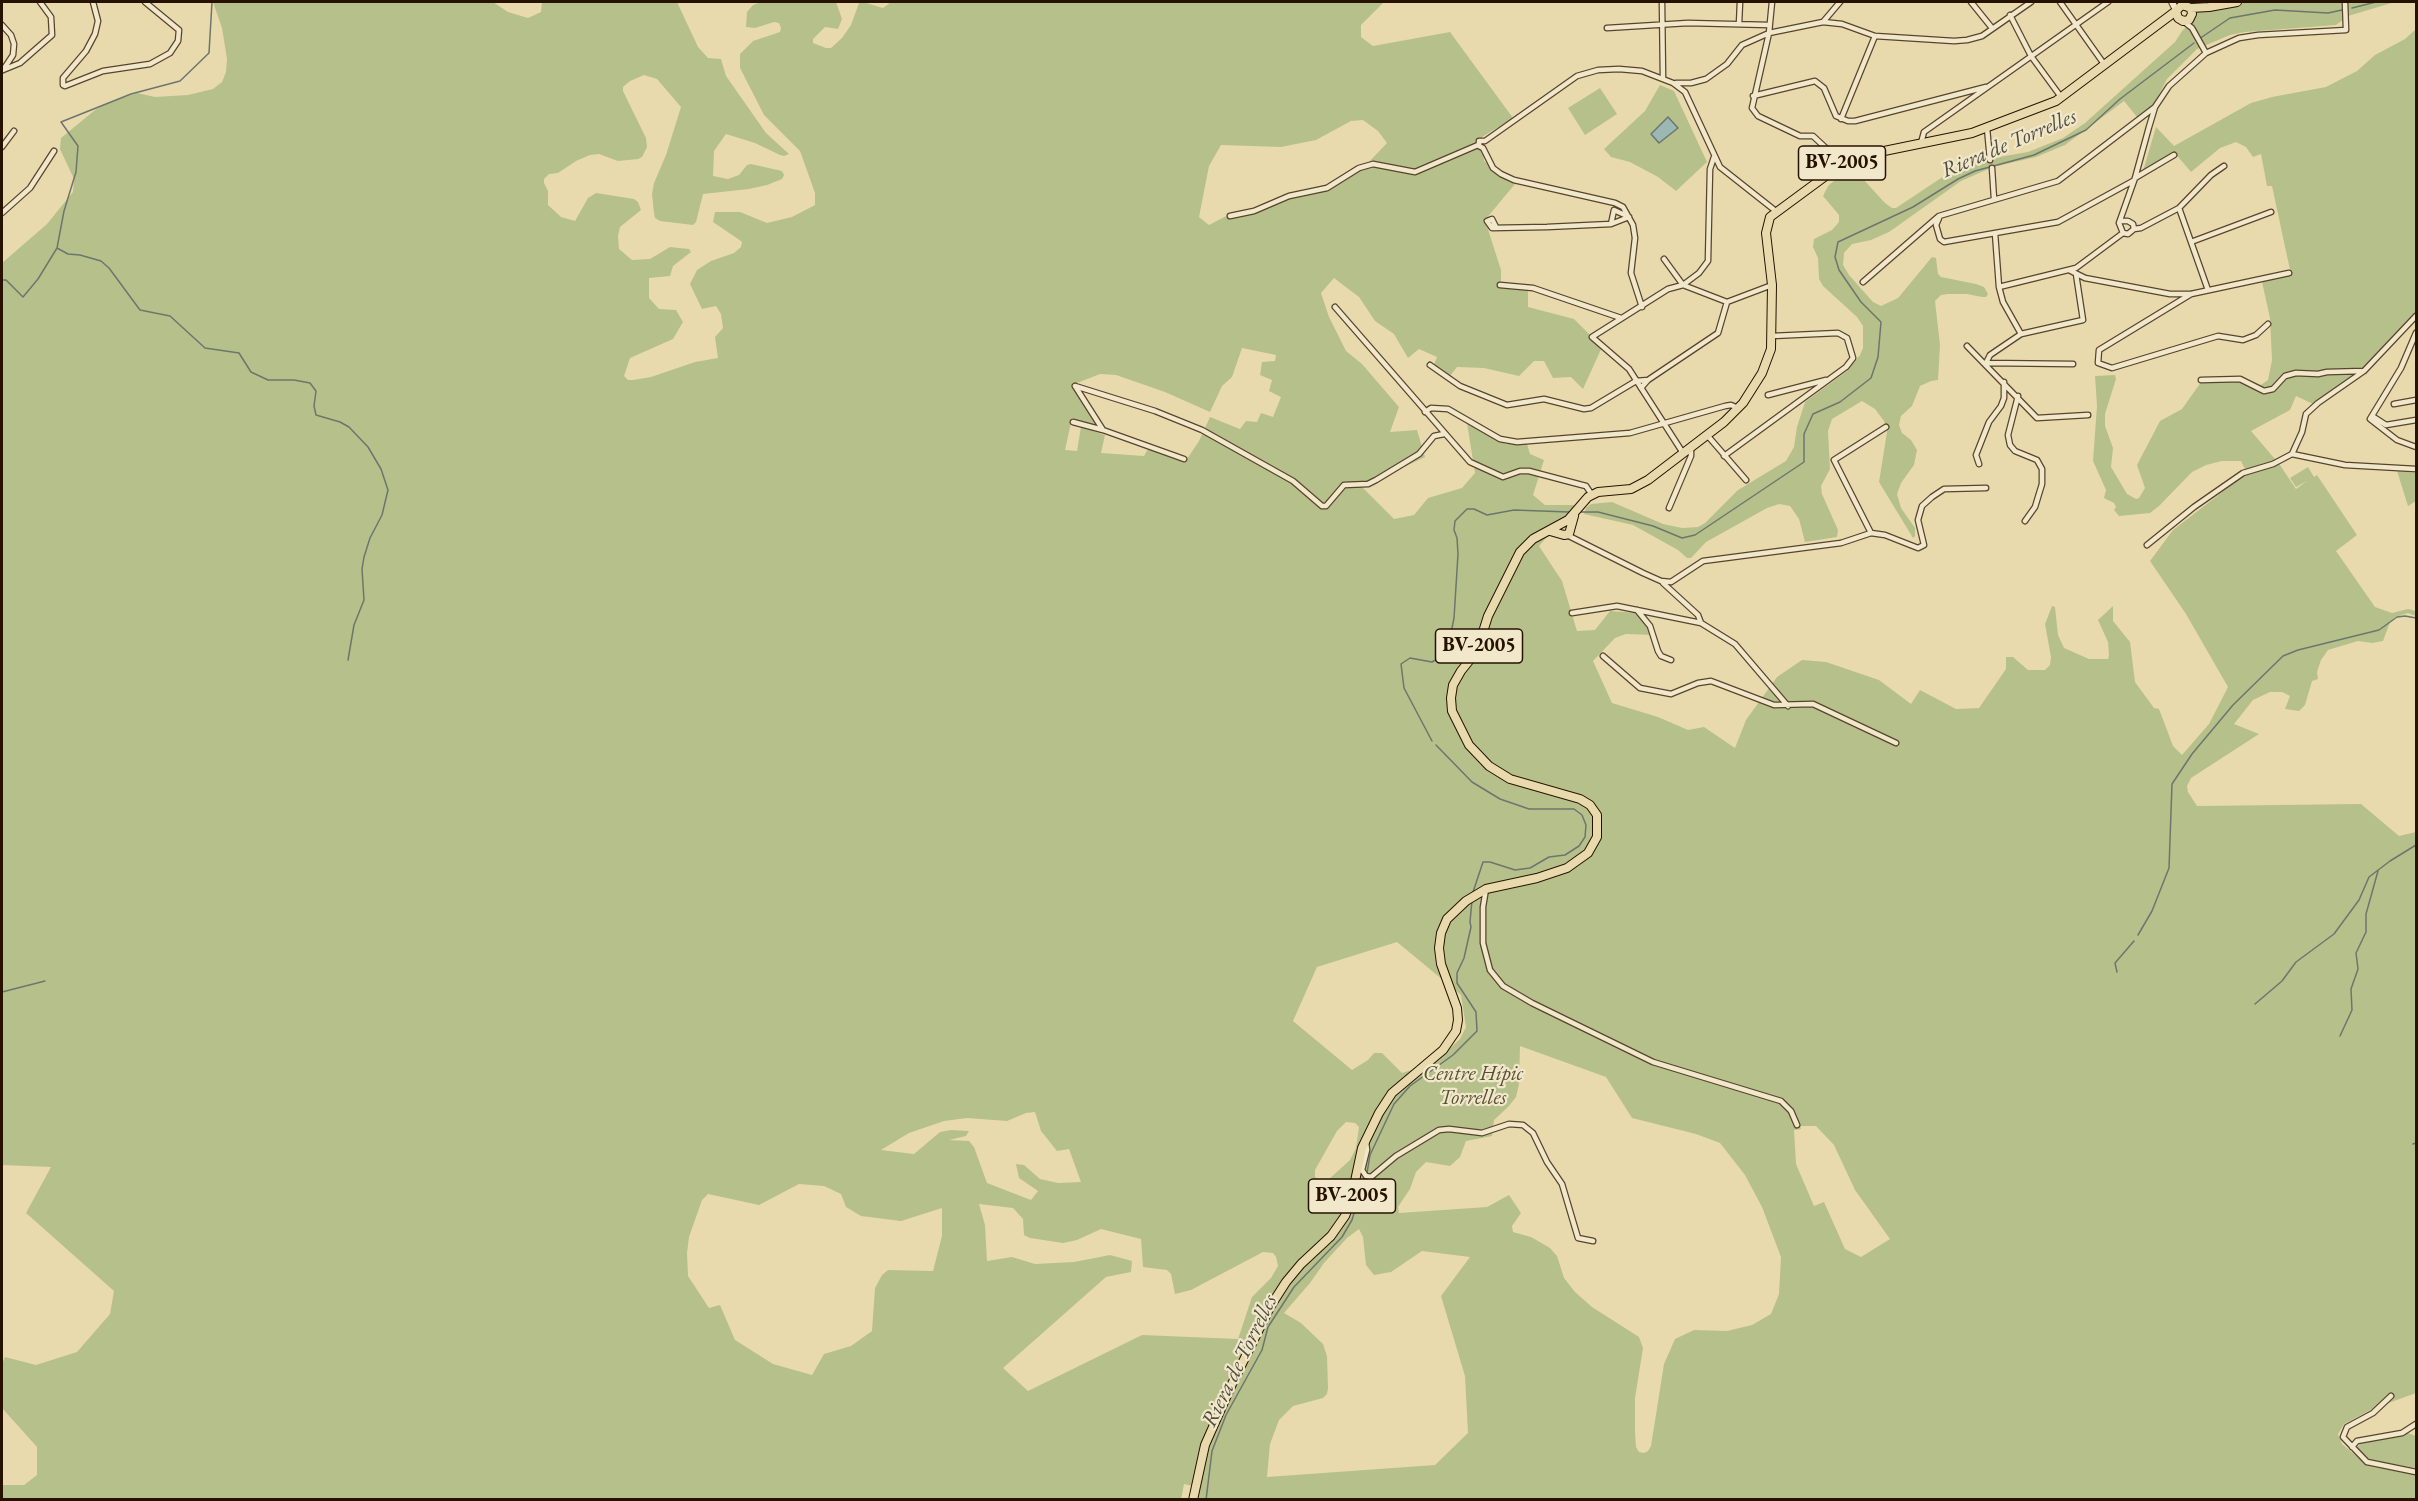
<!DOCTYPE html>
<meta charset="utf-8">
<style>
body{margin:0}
#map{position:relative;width:2418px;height:1501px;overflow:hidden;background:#e9daae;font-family:"EB Garamond",serif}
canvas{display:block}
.frame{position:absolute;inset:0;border:3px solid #271200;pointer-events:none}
</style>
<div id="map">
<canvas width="2418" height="1501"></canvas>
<div class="frame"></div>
</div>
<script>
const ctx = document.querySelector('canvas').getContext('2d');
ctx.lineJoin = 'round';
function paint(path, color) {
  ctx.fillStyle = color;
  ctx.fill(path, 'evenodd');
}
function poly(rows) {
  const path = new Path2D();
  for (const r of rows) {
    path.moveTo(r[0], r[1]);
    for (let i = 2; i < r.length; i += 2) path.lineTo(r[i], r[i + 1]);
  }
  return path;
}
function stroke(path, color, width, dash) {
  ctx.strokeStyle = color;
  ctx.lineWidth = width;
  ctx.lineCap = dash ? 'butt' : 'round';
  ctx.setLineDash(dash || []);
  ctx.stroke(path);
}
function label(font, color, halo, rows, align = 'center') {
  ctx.font = font + ' "EB Garamond",serif';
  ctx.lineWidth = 4.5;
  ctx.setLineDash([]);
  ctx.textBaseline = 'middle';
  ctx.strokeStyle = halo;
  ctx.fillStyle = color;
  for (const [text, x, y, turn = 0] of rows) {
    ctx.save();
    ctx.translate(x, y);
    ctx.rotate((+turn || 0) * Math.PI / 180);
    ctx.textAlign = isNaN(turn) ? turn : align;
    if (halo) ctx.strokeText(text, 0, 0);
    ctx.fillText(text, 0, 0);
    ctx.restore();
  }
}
const green = poly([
 [213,2,493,2,508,12,528,18,541,12,542,2,677,2,698,47,708,58,721,59,726,76,766,133,789,154,784,156,780,155,755,143,726,134,714,151,713,176,728,179,739,175,747,165,751,164,782,171,784,175,782,179,767,185,749,189,703,194,696,222,693,225,660,221,655,218,654,213,652,194,654,183,666,155,681,107,657,79,644,75,630,81,623,87,623,91,646,138,647,147,642,157,638,159,618,161,599,154,590,155,576,161,558,173,549,174,544,179,544,183,548,191,548,205,561,217,575,221,588,198,596,193,634,199,638,202,641,210,620,227,618,236,619,249,632,260,650,259,670,247,689,249,691,252,673,266,670,276,649,278,649,298,659,309,676,310,683,322,673,339,630,358,624,376,628,380,633,380,651,377,695,362,718,358,715,337,723,328,721,314,716,306,702,309,690,284,697,270,711,261,734,253,741,247,742,242,738,239,713,222,715,212,740,212,767,223,792,217,815,205,815,193,800,151,764,115,740,68,740,54,753,41,780,32,781,28,779,23,774,22,755,28,746,27,747,12,753,5,761,2,836,2,842,19,838,29,825,27,813,39,813,43,826,48,831,48,842,38,851,25,859,3,863,2,883,8,891,2,1384,2,1361,25,1361,37,1373,46,1450,32,1513,118,1482,137,1484,161,1515,184,1485,220,1501,270,1501,286,1528,289,1528,307,1574,319,1602,347,1583,389,1571,377,1553,378,1544,361,1534,361,1519,376,1484,368,1457,367,1450,376,1434,365,1437,357,1419,349,1408,358,1394,334,1375,321,1359,297,1334,278,1321,293,1329,317,1346,351,1362,364,1399,407,1390,432,1417,430,1425,457,1362,487,1394,519,1414,515,1428,498,1462,488,1475,473,1467,423,1506,444,1527,444,1530,454,1544,460,1533,495,1545,505,1575,505,1539,546,1562,581,1577,631,1595,630,1610,611,1640,613,1654,635,1626,634,1615,638,1593,661,1612,703,1658,717,1688,730,1704,727,1735,748,1746,720,1777,677,1802,660,1826,662,1879,680,1911,704,1920,690,1956,709,1979,708,2006,669,2006,657,2013,657,2028,670,2045,670,2050,665,2051,657,2045,624,2052,606,2055,607,2058,635,2064,648,2089,659,2108,659,2109,655,2108,642,2098,620,2113,606,2113,621,2130,642,2135,682,2154,708,2159,709,2173,746,2182,755,2209,724,2228,687,2186,614,2150,561,2173,530,2247,473,2241,461,2222,461,2206,465,2192,472,2159,506,2150,513,2119,516,2114,510,2116,507,2114,503,2104,498,2106,490,2093,461,2097,406,2095,376,2115,375,2116,379,2105,414,2105,426,2113,448,2111,467,2127,494,2136,499,2139,498,2145,488,2137,465,2160,421,2182,409,2204,378,2240,377,2261,385,2268,380,2272,360,2270,318,2262,282,2290,270,2272,186,2267,186,2261,154,2253,157,2246,147,2236,142,2220,148,2191,172,2174,152,2143,171,2156,127,2174,146,2251,103,2272,97,2326,87,2357,71,2375,55,2405,39,2416,29,2416,314,2356,375,2313,404,2296,396,2290,410,2251,431,2280,465,2296,489,2307,481,2296,487,2290,478,2308,467,2314,477,2317,475,2357,535,2336,551,2375,607,2392,613,2408,609,2416,611,2416,616,2408,613,2395,617,2390,622,2383,641,2372,643,2358,641,2328,650,2321,660,2317,672,2318,679,2312,681,2305,705,2299,711,2285,709,2290,696,2282,692,2270,692,2253,700,2234,724,2259,734,2191,778,2187,786,2188,792,2197,806,2361,804,2399,836,2416,832,2416,1393,2372,1409,2344,1424,2338,1434,2342,1444,2368,1466,2416,1475,2416,1499,1199,1500,1198,1487,1184,1484,1181,1500,2,1500,2,1485,24,1485,37,1475,37,1447,2,1408,2,1364,5,1357,36,1365,77,1352,110,1314,114,1291,26,1213,51,1167,2,1165,2,263,47,224,73,192,74,179,60,149,61,138,95,110,107,103,137,93,155,97,188,95,213,89,222,82,226,72,227,59,222,28],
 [1363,120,1378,131,1387,143,1368,163,1354,168,1335,182,1278,197,1254,208,1234,212,1209,225,1199,217,1209,166,1221,145,1281,147,1316,140,1351,121],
 [1242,348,1276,355,1275,361,1262,362,1260,375,1272,380,1269,391,1281,397,1273,417,1261,413,1257,422,1246,421,1240,429,1210,417,1199,441,1185,462,1148,449,1144,456,1101,453,1105,435,1081,427,1077,451,1065,450,1072,418,1098,427,1074,388,1077,383,1100,374,1116,375,1165,392,1210,412,1222,386,1232,377],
 [1397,942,1461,995,1466,1027,1460,1039,1434,1063,1402,1073,1382,1053,1374,1053,1368,1060,1352,1070,1293,1021,1317,967],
 [1520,1046,1606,1077,1632,1118,1696,1134,1720,1143,1745,1175,1762,1207,1781,1257,1779,1294,1771,1314,1752,1325,1727,1331,1694,1330,1675,1339,1664,1364,1651,1446,1648,1451,1644,1453,1639,1452,1636,1447,1635,1431,1635,1398,1643,1348,1639,1337,1592,1307,1575,1292,1564,1278,1557,1256,1550,1248,1531,1237,1513,1232,1512,1226,1521,1213,1509,1195,1487,1207,1399,1213,1398,1207,1410,1189,1416,1172,1426,1162,1450,1166,1460,1157,1466,1141,1492,1136,1494,1120,1508,1107,1516,1097,1519,1084],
 [1035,1112,1041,1131,1057,1151,1069,1149,1081,1182,1058,1183,1040,1179,1024,1165,1016,1164,1019,1178,1038,1191,1031,1200,987,1183,974,1147,969,1141,949,1140,966,1136,969,1131,951,1130,940,1132,914,1154,881,1150,909,1133,944,1121,967,1118,1007,1121,1026,1113],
 [1346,1122,1355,1123,1359,1127,1356,1148,1350,1160,1328,1180,1319,1180,1315,1177,1315,1170,1337,1131],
 [1800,1126,1816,1126,1834,1145,1855,1190,1890,1239,1861,1257,1845,1249,1824,1202,1814,1206,1796,1164,1794,1130,1801,1129],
 [799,1184,824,1186,841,1194,846,1207,861,1216,901,1221,942,1208,942,1236,933,1271,888,1270,882,1275,875,1288,872,1331,851,1346,824,1354,812,1375,773,1364,735,1340,720,1305,709,1308,688,1276,687,1253,689,1237,702,1200,708,1194,759,1205],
 [979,1204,1013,1208,1023,1219,1024,1235,1030,1238,1063,1243,1077,1240,1101,1229,1141,1239,1143,1267,1167,1270,1171,1274,1175,1294,1191,1290,1263,1252,1273,1253,1276,1257,1278,1266,1271,1278,1252,1297,1238,1339,1142,1335,1028,1391,1003,1368,1106,1277,1131,1272,1132,1261,1110,1255,1074,1262,1035,1264,1012,1257,987,1261,985,1225],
 [1359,1229,1363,1237,1366,1265,1374,1275,1391,1272,1422,1251,1470,1257,1441,1296,1465,1376,1468,1433,1435,1465,1267,1477,1270,1444,1279,1420,1293,1406,1323,1398,1327,1394,1328,1388,1327,1356,1323,1344,1301,1323,1284,1313,1310,1283,1324,1263,1347,1238],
 [2210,2,2395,2,2348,16,2336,25,2245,32,2230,35,2197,49,2167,79,2153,106,2137,117,2124,101,2065,145,2036,157,1993,167,1961,181,1889,232,1871,240,1852,244,1844,253,1843,265,1849,275,1873,302,1881,306,1898,298,1932,257,1936,258,1938,274,1941,277,1976,284,1984,287,1988,294,1986,297,1982,297,1967,294,1948,294,1941,295,1935,301,1940,345,1938,380,1931,381,1920,386,1912,406,1901,416,1899,425,1902,433,1911,440,1917,450,1914,465,1901,483,1897,494,1901,508,1915,528,1915,536,1913,538,1879,482,1887,432,1884,421,1875,409,1862,401,1832,419,1828,431,1830,469,1821,486,1822,494,1838,530,1837,537,1805,542,1799,519,1790,506,1779,504,1767,508,1706,542,1691,558,1687,558,1678,550,1633,525,1584,514,1586,508,1591,504,1612,502,1663,524,1682,528,1698,527,1705,523,1738,490,1786,461,1794,447,1797,427,1805,402,1847,371,1860,355,1863,348,1863,326,1857,317,1823,286,1819,279,1818,258,1813,247,1814,239,1832,230,1839,222,1839,215,1823,196,1828,186,1834,181,1845,174,1854,172,1863,179,1885,203,1892,208,1896,208,1953,170,1982,160,2028,152,2063,138,2085,123,2175,42,2182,31,2196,18,2197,11,2194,5],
 [1660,85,1674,91,1707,162,1676,191,1658,177,1630,162,1611,157,1604,149,1645,111],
 [1600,88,1617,114,1585,135,1568,108],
 [2397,471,2416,473,2416,501,2408,506],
 [2408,1433,2416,1436,2416,1468,2375,1461,2363,1456,2357,1447,2362,1442,2397,1437]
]);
const water = poly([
 [1668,117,1678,128,1659,143,1651,134,1668,117]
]);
const stream = poly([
 [2352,8,2376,2],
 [2199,39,2230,18,2275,10,2328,13,2342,10],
 [57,248,68,254,80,255,101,261,109,268,140,310,170,316,205,348,239,353,251,372,268,380,294,380,310,383,316,391,314,406,316,415,340,422,349,427,368,447,381,469,388,490,382,515,370,538,364,557,362,569,364,600,354,625,348,660],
 [2,280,6,280,23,297,38,279,57,248,64,211,76,172,78,146,61,122,131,94,180,81,209,53,212,2],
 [1581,512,1598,512,1653,526,1682,538,1695,535,1804,462,1804,434,1813,414,1840,402,1871,378,1878,357,1881,322,1861,302,1839,270,1835,257,1838,242,1913,207,1958,179,1975,171,2034,155,2086,130,2120,99,2194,43],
 [1432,741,1404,688,1401,664,1410,658,1432,662,1447,653,1454,618,1458,554,1457,538,1454,530,1455,521,1467,509,1474,509,1487,515,1514,510,1569,512],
 [1436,745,1472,782,1500,799,1529,809,1574,809,1582,815,1586,825,1585,837,1579,846,1565,855,1549,857,1530,868,1515,870,1490,862,1483,862,1473,892],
 [2138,935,2152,911,2169,868,2172,784,2192,754,2233,705,2283,656,2298,650,2379,630,2397,617,2405,616,2416,618],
 [2117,972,2115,963,2134,941],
 [2,992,45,981],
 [2255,1004,2282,981,2296,962,2334,934,2359,900,2369,877,2390,861,2416,845],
 [2340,1036,2352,1010,2351,989,2358,969,2356,953,2366,932,2366,914,2378,871],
 [2413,1144,2416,1143],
 [1367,1173,1370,1155,1394,1104,1410,1086,1453,1055,1477,1031,1476,1012,1457,983,1457,973,1464,958,1471,927,1470,922,1472,900],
 [1206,1500,1212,1451,1226,1415,1262,1350,1268,1327,1294,1287,1342,1237,1352,1220,1365,1177]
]);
const minor = poly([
 [93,2,98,21,95,34,86,51,63,78,63,85,65,86,103,71,150,64,170,53,178,41,179,30,145,2],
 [1662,2,1663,79],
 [1772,2,1769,33,1752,108,1758,116,1800,136,1813,136,1842,163],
 [1971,2,1992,28],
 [2060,2,2104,64],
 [2010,15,2031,56,2061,97],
 [2183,21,2192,28,2206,53],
 [1823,22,1840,2],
 [1739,24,1740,2],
 [2,25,11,35,14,44,13,55,3,70],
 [1607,28,1688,23,1769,25],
 [3,70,20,63,52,35,51,17,40,2],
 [1676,83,1691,83,1706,79,1727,64,1742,45,1769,33,1823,22,1842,24,1875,36,1954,41,1967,40,1982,36,2031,2],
 [1753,96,1815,81,1824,88,1836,116,1848,121,1855,121,1986,87],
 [1841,119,1875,36],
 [1987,128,1990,160],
 [1921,143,1924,132,2108,2],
 [2,147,14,131],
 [2224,166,2211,175,2179,208,2141,228,2134,229,2128,234,2123,233,2119,223,2135,178,2149,127,2155,107,2169,86,2206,53,2239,38,2258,35,2346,30,2345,2],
 [1992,168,1994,199],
 [2135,178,2174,155],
 [2179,208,2208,290],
 [2,213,30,188,54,151],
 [1230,216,1254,211,1289,196,1327,188,1359,168,1373,164,1415,172,1478,145],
 [1939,218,1936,225,1940,239,1944,242,2058,222,2133,181],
 [2120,221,2128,221,2133,224,2134,229],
 [1611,224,1614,210,1629,217],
 [1496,227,1492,219,1487,221,1492,228,1547,227,1611,224,1629,217],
 [1995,233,1999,287,2003,302,2021,334],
 [2191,242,2271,212],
 [1664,259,1683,285,1727,302,1772,285],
 [2069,270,2085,278,2170,294,2191,294,2289,273],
 [1863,282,1939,216,2058,181,2155,107],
 [1500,285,1533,288,1621,318],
 [1999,287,2076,268,2123,233],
 [2191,294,2099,350,2098,363,2112,368,2218,336,2243,340,2256,335,2268,324],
 [1335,307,1470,462,1503,477,1520,471,1529,471,1582,485,1586,486,1592,495],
 [1642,307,1631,273,1635,238,1633,225,1623,207,1615,203,1514,180,1501,174,1493,168,1483,148,1479,146,1479,141,1485,141,1577,76,1598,70,1619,69,1642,71,1673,83,1685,92,1720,167,1777,212],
 [2416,333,2401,368,2370,419,2397,440,2416,447],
 [1967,346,2037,418,2088,415],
 [1986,363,1990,355,2021,334,2083,320,2076,274],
 [1986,363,2073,364],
 [1430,365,1460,386,1507,405,1544,399,1584,409,1591,408,1636,381,1648,380],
 [2201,380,2240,379,2264,391,2273,389,2285,376,2296,373,2318,374,2327,372,2364,371],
 [1075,386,1155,411,1202,430,1293,481,1322,506,1326,506,1344,485,1368,484,1376,480,1419,454,1434,436,1444,434],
 [1075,386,1103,430,1184,459],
 [1641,388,1648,380,1718,333,1727,302],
 [1768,395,1826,380],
 [2018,396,2008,435,2010,445,2015,451,2037,460,2042,469,2042,484,2035,507,2025,521],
 [2394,404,2416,400],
 [1425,412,1431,408,1448,409,1500,439,1517,442,1630,433,1725,406,1731,405,1738,408],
 [2372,416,2386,425,2416,420],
 [1073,422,1103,430],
 [1707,435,1746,480],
 [1683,453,1629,369,1592,337,1668,289,1683,285,1699,273,1708,261,1710,169,1714,157],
 [2292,454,2345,465,2416,469],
 [1724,456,1846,367,1853,358,1847,338,1838,333,1772,336],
 [1979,464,1976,455,1989,422,2001,406,2004,398,2004,382],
 [1669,508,1691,456,1691,449],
 [1871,533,1834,460,1886,427],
 [1567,535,1643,573,1661,581,1671,582,1703,561,1841,543,1871,533,1885,535,1918,548,1924,545,1918,520,1922,506,1932,497,1944,489,1986,488],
 [2147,545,2194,507,2243,473,2273,464,2292,454,2302,432,2306,414,2318,403,2364,371,2416,316],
 [1663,583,1698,615,1701,623,1735,644,1788,706],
 [1637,610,1650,626,1658,651,1661,656,1671,660],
 [1572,613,1617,606,1701,623],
 [1603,656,1640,688,1671,694,1698,683,1711,681,1774,705,1813,704,1896,743],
 [1486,889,1483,907,1483,943,1490,970,1503,986,1532,1003,1653,1062,1781,1101,1791,1111,1797,1125],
 [1366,1142,1367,1150,1362,1170,1366,1176,1371,1177,1396,1156,1439,1130,1449,1129,1482,1133,1509,1124,1523,1125,1533,1133,1547,1162,1562,1184,1578,1238,1593,1241],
 [2391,1396,2373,1413,2347,1427,2343,1437,2367,1462,2416,1472],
 [2352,1447,2357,1441,2402,1433,2416,1424]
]);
const tertiary = poly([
 [2172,2,2176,10]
]);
const primary = poly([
 [2191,8,2192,14,2189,20,2183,21,2178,18,2176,11,2182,5,2191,8,2209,7,2237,2],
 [1550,531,1564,535,1569,534,1574,516],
 [1193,1500,1205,1445,1232,1384,1270,1307,1286,1282,1301,1264,1331,1236,1345,1216,1351,1200,1362,1148,1379,1113,1392,1093,1443,1050,1456,1031,1458,1020,1457,1008,1441,964,1439,948,1441,933,1447,919,1466,901,1486,889,1537,878,1567,868,1588,853,1597,837,1597,815,1590,805,1580,799,1510,779,1489,766,1469,745,1452,711,1451,698,1453,685,1461,671,1477,651,1488,616,1520,552,1533,539,1568,520,1588,497,1598,492,1631,489,1648,480,1724,422,1743,403,1762,373,1771,349,1772,285,1766,233,1770,217,1850,158,1972,133,2056,101,2176,11]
]);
const shields = [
 [1842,163,87],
 [1479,646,87],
 [1352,1196,87]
];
const shieldNames = [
 ["BV-2005",1842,163],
 ["BV-2005",1479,646],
 ["BV-2005",1352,1196]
];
const parkNames = [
 ["Centre Hípic",1473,1074],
 ["Torrelles",1473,1098]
];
const waterNames = [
 ["Riera de Torrelles",2009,144,-23],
 ["Riera de Torrelles",1240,1361,-64]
];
paint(green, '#b6c08b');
paint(water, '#9bb8b5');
stroke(water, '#6d766d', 1.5);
stroke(stream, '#6d766d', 1.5);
stroke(minor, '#58442c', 7);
stroke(tertiary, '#58442c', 8);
stroke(primary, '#271200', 10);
stroke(minor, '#f1e7ca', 4.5);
stroke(tertiary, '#f1e7ca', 6);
stroke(primary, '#e9daae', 8);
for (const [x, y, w] of shields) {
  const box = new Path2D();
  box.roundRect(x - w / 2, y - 17, w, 34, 4.5);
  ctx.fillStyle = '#f1e7ca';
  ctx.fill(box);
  stroke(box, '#271200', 1.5);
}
label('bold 20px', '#271200', null, shieldNames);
label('italic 21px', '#594f31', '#f1e7ca', parkNames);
label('italic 22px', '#504c3f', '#f1e7ca', waterNames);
</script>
